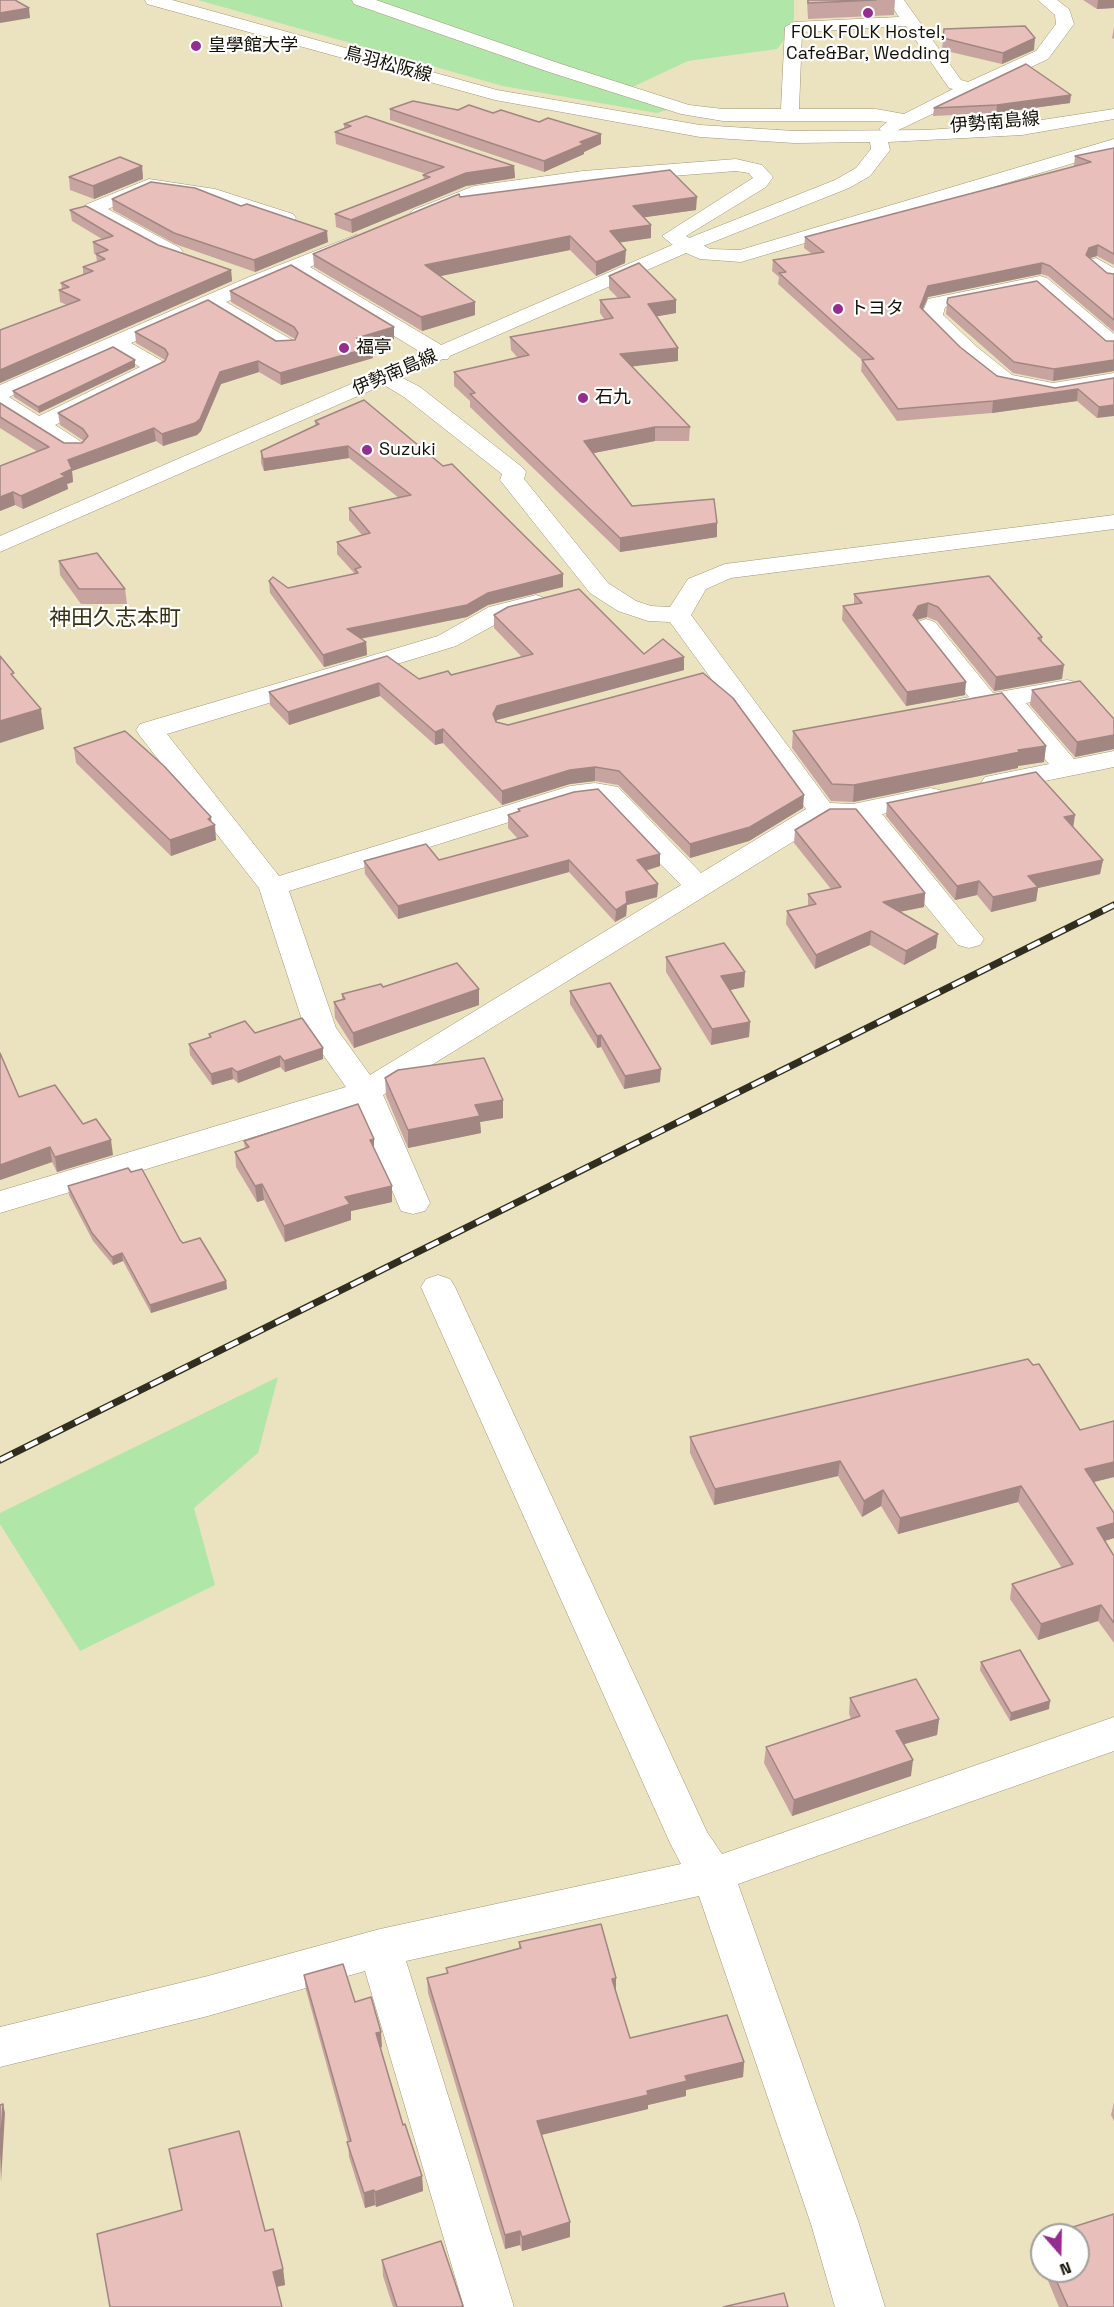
<!DOCTYPE html>
<meta charset="utf-8">
<style>
body{margin:0}
#map{position:relative;width:1114px;height:2307px;overflow:hidden;background:#ebe2bf;font-family:"Space Grotesk",sans-serif}
canvas{display:block}
.north{position:absolute;left:1030px;top:2223px;width:60px;height:60px;box-sizing:border-box;background:#fff;border:2px solid #a19f9b;border-radius:50%;rotate:160deg;font-size:16px;font-weight:700;line-height:24px;text-align:center;color:#131005}
.north::after{content:'';display:block;margin:auto;width:21px;height:27px;background:#952c8f;clip-path:polygon(50% 0,100% 100%,50% 72%,0 100%)}
</style>
<div id="map">
<canvas width="1114" height="2307"></canvas>
<div class="north">N</div>
</div>
<script>
const ctx = document.querySelector('canvas').getContext('2d');
ctx.lineJoin = 'round';
function paint(path, color) {
  ctx.fillStyle = color;
  ctx.fill(path, 'evenodd');
}
function poly(rows) {
  const path = new Path2D();
  for (const r of rows) {
    path.moveTo(r[0], r[1]);
    for (let i = 2; i < r.length; i += 2) path.lineTo(r[i], r[i + 1]);
  }
  return path;
}
function stroke(path, color, width, dash) {
  ctx.strokeStyle = color;
  ctx.lineWidth = width;
  ctx.lineCap = dash ? 'butt' : 'round';
  ctx.setLineDash(dash || []);
  ctx.stroke(path);
}
function label(font, color, halo, rows, align = 'center') {
  ctx.font = font + ' "Space Grotesk","Noto Sans JP",sans-serif';
  ctx.lineWidth = 4.5;
  ctx.setLineDash([]);
  ctx.textBaseline = 'middle';
  ctx.strokeStyle = halo;
  ctx.fillStyle = color;
  for (const [text, x, y, turn = 0] of rows) {
    ctx.save();
    ctx.translate(x, y);
    ctx.rotate((+turn || 0) * Math.PI / 180);
    ctx.textAlign = isNaN(turn) ? turn : align;
    if (halo) ctx.strokeText(text, 0, 0);
    ctx.fillText(text, 0, 0);
    ctx.restore();
  }
}
const green = poly([
 [198,0,794,0,794,18,790,32,777,49,688,61,628,89,679,106,657,113,503,86],
 [278,1377,258,1453,194,1508,215,1585,80,1651,0,1524,0,1513]
]);
const minor = poly([
 [352,0,376,0,561,64,689,105,723,109,781,109,785,27,794,22,899,17,888,0,904,0,961,80,968,82,1036,51,1056,24,1055,15,1038,0,1057,0,1069,9,1074,24,1048,59,888,135,879,129,887,122,876,121,723,121,681,114,549,72,354,4,352,0],
 [906,26,949,88,953,89,904,114,876,109,799,109,802,32,906,26],
 [1114,139,1114,151,741,262,700,259,679,250,662,236,753,178,749,173,736,171,583,183,478,197,420,220,413,218,410,214,413,210,474,186,583,171,736,159,762,165,773,177,766,187,686,236,710,249,740,250,1114,139],
 [149,179,215,189,293,214,296,218,293,222,286,224,205,198,162,191,152,191,108,209,180,248,183,252,180,256,173,258,85,213,82,209,85,205,149,179],
 [356,235,363,237,366,241,363,245,310,267,448,349,451,354,448,359,432,359,292,274,226,302,294,341,297,346,294,351,278,351,209,309,131,343,164,362,167,367,164,372,55,425,83,443,87,448,83,453,67,453,0,411,0,385,249,277,356,235],
 [114,351,140,367,39,416,9,397,114,351],
 [1096,258,1114,268,1114,284,1107,282,1086,264,1089,260,1096,258],
 [1040,276,1047,278,1114,334,1114,351,1106,350,1036,289,945,307,943,315,977,347,1012,375,1053,383,1114,373,1114,387,1053,397,997,385,961,357,921,316,928,299,1040,276],
 [387,370,420,387,522,467,526,472,524,479,608,583,636,601,651,606,670,607,688,579,725,564,1114,515,1114,529,731,578,706,589,691,615,830,803,853,804,930,788,940,790,944,796,940,802,882,814,984,939,980,945,969,948,958,945,856,820,828,820,383,1095,430,1203,425,1211,413,1214,401,1211,356,1106,0,1213,0,1191,346,1087,305,1029,259,888,140,736,136,730,140,724,438,636,489,607,536,595,545,598,549,603,545,608,507,618,456,646,167,734,279,876,570,786,595,783,618,787,701,873,806,809,670,622,648,621,618,611,590,593,504,485,500,480,502,474,404,397,379,382,376,377,379,372,387,370],
 [595,799,599,800,681,885,370,1075,336,1028,289,891,573,802,595,799],
 [926,619,935,622,993,693,1067,680,1076,682,1080,688,1076,694,1026,703,1074,759,1114,751,1114,767,995,791,985,789,981,783,985,777,1049,764,1001,707,963,714,954,712,950,706,954,700,969,697,913,627,917,622,926,619],
 [438,1275,450,1279,455,1287,707,1832,722,1854,1114,1717,1114,1751,738,1884,859,2224,885,2307,835,2307,811,2224,699,1896,406,1961,514,2307,464,2307,365,1971,208,2016,0,2067,0,2027,208,1976,380,1929,681,1864,670,1843,421,1287,426,1279,438,1275]
]);
const primary = poly([
 [145,0,172,0,497,90,700,125,794,131,927,130,1022,123,1114,109,1114,119,1022,135,888,142,890,150,870,176,849,188,693,250,0,552,0,536,679,242,835,180,856,168,871,149,870,142,794,143,700,137,495,100,147,4,145,0]
]);
const rail = poly([
 [0,1460,1114,905]
]);
const wall = poly([
 [807,0,895,0,894,15,808,19],
 [1083,0,1114,0,1114,8,1097,9],
 [1114,27,1114,39,1112,38],
 [944,29,1034,50,1002,64,942,50],
 [1026,64,1070,103,996,113,933,116,934,108],
 [390,109,458,110,493,113,601,134,601,144,584,152,584,154,544,172,390,120],
 [344,124,514,166,515,178,466,186,352,233,336,227,335,214,424,180,423,175,426,174,336,144,335,132,344,129],
 [1114,148,1114,265,1097,256,1089,258,1107,273,1114,274,1114,332,1048,276,1041,274,928,297,923,309,960,347,997,376,1055,388,1114,378,1097,418,1077,401,992,413,897,421,861,371,862,360,778,284,779,277,772,271,773,260,812,254,804,248,805,237,1075,166,1074,166,1075,156],
 [142,166,143,179,94,199,70,190,69,177],
 [460,197,696,210,644,217,651,225,651,238,620,242,625,263,596,276,570,250,440,276,475,302,475,315,422,331,314,267,313,254],
 [112,199,328,242,255,272,175,244,113,210],
 [70,210,158,245,231,270,232,281,0,383,0,330,67,305,60,302,59,290,62,289,61,283,83,275,83,267,97,262,96,254,94,254,93,242,102,239,72,221],
 [609,276,676,313,657,316,678,348,678,361,631,366,690,427,689,441,655,441,593,453,632,506,717,537,620,552,470,407,470,401,454,386,454,372,518,358,511,350,510,337,604,319,600,313,600,300,618,298,609,289],
 [230,291,394,339,371,346,372,347,373,358,281,385,259,372,221,384,201,431,197,435,163,446,156,441,72,471,73,482,67,484,68,489,23,509,15,505,0,511,38,452,0,428,0,403,64,443,82,443,84,441,60,425,58,413,165,361,165,360,136,343,135,332,276,341,295,340,295,339,231,302],
 [947,303,1106,341,1114,341,1114,371,1053,381,1013,373,946,314],
 [135,360,135,367,39,413,14,397,13,391],
 [315,421,563,574,563,587,488,605,467,617,361,639,366,642,367,655,324,667,270,593,269,581,288,588,355,574,337,554,337,542,362,535,349,520,349,508,399,498,349,458,264,471,261,463,261,451,315,425],
 [59,561,125,589,127,604,81,604,60,575],
 [989,576,1042,637,1042,642,1062,679,994,691,937,621,927,617,917,620,965,695,906,706,842,620,843,606,854,604,854,594],
 [494,615,644,654,684,657,684,670,497,720,496,722,803,808,749,841,690,858,618,785,595,781,570,784,502,805,443,743,435,745,380,696,289,725,270,705,269,692,451,675,522,657,494,628],
 [1032,690,1114,719,1114,749,1075,757,1030,705],
 [793,731,1046,746,1044,762,1018,766,1018,768,853,802,831,801,792,748],
 [74,748,211,822,216,840,171,856,76,763],
 [887,803,1073,827,1103,860,1100,874,1038,888,1036,901,991,912,977,895,955,900,886,816],
 [518,809,660,854,660,866,646,871,658,884,657,897,627,905,626,916,615,922,569,872,398,919,365,874,364,861,439,860,518,839,508,828,508,815,518,812],
 [795,830,925,893,924,907,900,912,936,948,904,965,870,945,815,969,786,924,787,911,808,906,808,894,831,889,794,843],
 [666,957,745,972,744,987,730,990,750,1022,749,1037,711,1045,666,972],
 [383,987,479,1005,354,1048,335,1018,334,1002,342,999,342,994],
 [570,991,660,1082,624,1089,601,1047,597,1048,570,1004],
 [255,1033,323,1059,285,1072,280,1067,238,1083,233,1079,212,1085,190,1055,189,1044,210,1038,209,1034],
 [0,1053,19,1097,83,1124,113,1155,57,1172,52,1162,0,1180],
 [385,1078,503,1118,480,1122,481,1133,408,1148,386,1096],
 [244,1141,374,1148,392,1202,351,1211,351,1220,285,1242,264,1200,257,1202,236,1167,235,1152,245,1148],
 [68,1186,180,1240,226,1281,227,1289,151,1313,123,1261,113,1265,93,1241,69,1195],
 [1080,1430,1114,1477,1093,1482,1114,1513,1114,1538,1105,1541,1114,1556,1114,1643,1098,1621,1038,1640,1010,1599,1012,1584,1062,1568,1018,1502,898,1534,881,1506,862,1517,838,1476,714,1505,690,1453,690,1437],
 [981,1662,1049,1709,1010,1721,980,1670],
 [850,1698,939,1719,937,1735,904,1744,911,1776,792,1816,764,1763,766,1747,851,1719,849,1714],
 [519,1942,616,1978,616,1993,630,2038,744,2062,743,2077,686,2090,686,2096,648,2105,648,2109,541,2135,570,2237,522,2251,520,2245,505,2249,428,1993,427,1978,447,1973,446,1968,519,1949],
 [304,1975,355,2002,382,2047,380,2048,403,2125,422,2176,423,2191,376,2207,375,2205,365,2208,349,2157,348,2142,306,1990],
 [1114,2102,1114,2121,1111,2115],
 [169,2149,265,2231,283,2269,285,2285,277,2287,182,2211],
 [1042,2237,1042,2267,1035,2251,1038,2238],
 [441,2241,463,2307,393,2307,383,2276,382,2260],
 [1044,2271,1078,2271,1114,2307,1059,2307]
]);
const shadedWall = poly([
 [1098,0,1114,0,1114,8,1097,9],
 [29,8,30,18,0,23,0,13],
 [1035,38,1034,50,1002,64,1003,53],
 [1071,95,1070,103,996,113,997,105],
 [601,134,601,144,584,152,584,154,544,172,544,161,580,142],
 [142,166,143,179,94,199,93,186],
 [514,166,515,178,466,186,352,233,351,220,466,173],
 [697,197,696,210,633,219,633,206],
 [651,225,651,238,610,244,610,231],
 [327,231,328,242,255,272,254,260],
 [570,236,570,250,426,279,425,265],
 [1098,245,1097,256,1087,259,1086,255,1089,248],
 [626,250,625,263,596,276,596,262],
 [1042,263,1041,274,928,297,919,318,920,307,928,286],
 [231,270,232,281,0,383,0,370],
 [676,300,676,313,648,318,648,304],
 [475,302,475,315,422,331,421,317],
 [394,327,394,339,358,350,357,338],
 [372,347,373,358,281,385,280,373],
 [678,348,678,361,620,368,620,354],
 [135,360,135,367,39,413,38,407],
 [1114,360,1114,371,1053,381,1054,369],
 [258,361,259,372,221,384,201,431,197,435,163,446,162,434,220,372],
 [1078,389,1077,401,992,413,993,401],
 [1114,405,1114,416,1097,418,1099,407],
 [655,427,655,441,584,455,584,441],
 [154,428,156,441,72,471,73,482,67,484,68,489,23,509,21,496,61,474,68,460],
 [348,446,349,458,264,471,263,459],
 [13,492,15,505,0,511,0,497],
 [717,523,717,537,620,552,620,538],
 [563,574,563,587,488,605,467,617,348,641,347,629],
 [928,603,927,617,916,620,913,615,918,606],
 [366,642,367,655,324,667,323,655],
 [684,657,684,670,497,720,493,727,493,714,497,706],
 [1064,665,1062,679,994,691,996,677],
 [966,682,965,695,906,706,907,692],
 [379,683,380,696,289,725,288,712],
 [41,709,44,729,0,743,0,721],
 [443,729,443,743,435,745,435,732],
 [1114,735,1114,749,1075,757,1077,742],
 [1046,746,1044,762,1018,766,1018,768,853,802,854,785,1018,750],
 [595,767,595,781,570,784,502,805,502,791,570,770],
 [804,795,803,808,749,841,690,858,690,844],
 [1075,815,1073,829,1064,817],
 [211,817,212,826,215,825,216,840,171,856,170,840],
 [660,854,660,866,636,873,637,860],
 [569,860,569,872,398,919,398,906],
 [1103,860,1100,874,1038,888,1036,901,991,912,993,897,1028,876],
 [979,881,977,895,955,900,957,886],
 [658,884,657,897,627,905,626,916,615,922,616,910,626,892],
 [925,893,924,907,882,915,883,902],
 [871,931,870,945,815,969,816,955],
 [938,934,936,948,904,965,906,951],
 [745,972,744,987,721,992,721,976],
 [479,989,479,1005,354,1048,353,1033],
 [750,1022,749,1037,711,1045,712,1029],
 [601,1035,601,1047,597,1048,597,1036],
 [323,1048,323,1059,285,1072,284,1061],
 [280,1056,280,1067,238,1083,237,1072],
 [232,1068,233,1079,212,1085,211,1074],
 [661,1069,660,1082,624,1089,625,1076],
 [503,1100,503,1118,480,1122,481,1133,408,1148,408,1130,475,1105],
 [374,1139,374,1155,370,1140],
 [111,1140,113,1155,57,1172,55,1157],
 [50,1147,52,1162,0,1180,0,1165],
 [262,1184,264,1200,257,1202,255,1186],
 [392,1186,392,1202,351,1211,351,1220,285,1242,284,1226,345,1197],
 [122,1253,123,1261,113,1265,112,1257],
 [226,1281,227,1289,151,1313,150,1305],
 [840,1461,838,1476,714,1505,715,1489],
 [1114,1462,1114,1477,1082,1485,1085,1469],
 [1021,1486,1018,1502,898,1534,900,1518],
 [883,1490,881,1506,862,1517,864,1501],
 [1114,1523,1114,1538,1094,1544,1097,1528],
 [1101,1605,1098,1621,1038,1640,1041,1624],
 [1050,1701,1049,1709,1010,1721,1011,1713],
 [939,1719,937,1735,894,1747,896,1731],
 [913,1760,911,1776,792,1816,794,1800],
 [616,1978,616,1993,612,1979],
 [381,2032,382,2047,377,2049,376,2033],
 [744,2062,743,2077,686,2090,686,2096,648,2105,648,2109,537,2136,537,2121,647,2091,685,2076],
 [3,2104,5,2113,1,2182,0,2153],
 [422,2176,423,2191,376,2207,375,2192],
 [374,2190,375,2205,365,2208,364,2193],
 [570,2222,570,2237,522,2251,522,2237],
 [520,2231,520,2245,505,2249,505,2235],
 [283,2269,285,2285,275,2287,273,2272]
]);
const building = poly([
 [0,0,15,0,29,8,0,13,0,0],
 [808,0,876,0,808,3,808,0],
 [1025,26,1035,38,1003,53,943,38,944,29,1025,26],
 [1026,64,1071,95,997,105,934,108,1026,64],
 [413,101,458,110,469,105,493,113,501,110,539,122,548,118,601,134,580,142,584,144,544,161,390,109,413,101],
 [366,116,514,166,466,173,351,220,335,214,430,177,423,175,444,167,335,132,351,126,344,124,366,116],
 [1114,148,1114,254,1098,245,1089,248,1086,255,1107,273,1114,274,1114,320,1050,266,1042,263,928,286,920,307,960,347,997,376,1055,388,1114,378,1114,405,1099,407,1078,389,993,401,898,409,862,360,874,359,779,273,786,272,773,260,824,252,805,237,1091,162,1075,156,1114,148],
 [120,157,142,166,93,186,69,177,120,157],
 [670,170,697,197,633,206,651,225,610,231,626,250,596,262,570,236,425,265,475,302,421,317,313,254,459,194,460,197,670,170],
 [151,182,195,188,241,206,247,204,327,231,254,260,174,233,112,199,151,182],
 [86,206,158,245,231,270,0,370,0,330,80,300,59,290,69,287,61,283,93,271,83,267,105,259,96,254,108,250,93,242,113,236,70,210,86,206],
 [639,263,676,300,648,304,678,348,620,354,690,427,655,427,584,441,632,506,714,499,717,523,620,538,470,394,475,393,454,372,529,355,510,337,613,318,600,300,630,297,609,276,639,263],
 [291,265,394,327,357,338,372,347,280,373,258,361,220,372,200,419,195,423,162,434,154,428,68,460,72,469,61,474,66,476,21,496,13,492,0,497,0,466,49,447,0,417,0,403,64,443,82,443,88,436,83,429,58,413,165,361,168,354,165,349,135,332,208,300,276,341,295,340,298,333,294,327,230,291,291,265],
 [1037,281,1106,341,1114,341,1114,360,1054,369,1014,362,947,303,948,298,1037,281],
 [113,347,135,360,38,407,13,391,113,347],
 [364,400,443,466,452,464,563,574,488,593,467,605,347,629,366,642,323,655,269,581,273,577,288,588,358,573,355,569,361,567,337,542,370,533,349,508,411,495,348,446,263,459,261,451,319,424,315,421,364,400],
 [97,553,125,589,79,589,59,561,97,553],
 [989,576,1042,637,1038,638,1064,665,996,677,938,607,928,603,918,606,913,615,966,682,907,692,843,606,862,603,854,594,989,576],
 [579,589,644,654,663,639,684,657,497,706,493,714,496,722,508,725,703,673,733,698,804,795,750,827,690,844,619,771,595,767,570,770,502,791,443,729,435,732,379,683,288,712,269,692,387,656,419,679,448,671,451,675,533,654,494,615,508,607,579,589],
 [0,656,14,673,11,674,41,709,0,721,0,656],
 [1080,681,1114,719,1114,735,1077,742,1032,690,1080,681],
 [1002,693,1046,746,1018,750,1020,752,854,785,832,784,793,731,1002,693],
 [125,731,164,766,211,817,208,819,215,825,170,840,74,748,125,731],
 [1036,772,1075,815,1064,817,1103,860,1028,876,1038,887,993,897,979,881,957,886,887,803,1036,772],
 [598,789,660,854,637,860,658,884,626,892,627,903,616,910,569,860,398,906,364,861,426,844,439,860,528,836,508,815,520,811,518,809,574,792,598,789],
 [830,809,856,809,925,893,883,902,938,934,906,951,871,931,816,955,787,911,816,904,808,894,841,887,795,830,830,809],
 [724,943,745,972,721,976,750,1022,712,1029,666,957,724,943],
 [457,963,479,989,353,1033,334,1002,345,999,342,994,381,984,383,987,457,963],
 [610,983,661,1069,625,1076,601,1035,597,1036,570,991,610,983],
 [302,1018,323,1048,284,1061,280,1056,237,1072,232,1068,211,1074,189,1044,211,1037,209,1034,245,1021,255,1033,302,1018],
 [0,1053,19,1097,55,1085,83,1124,96,1119,111,1140,55,1157,50,1147,0,1165,0,1053],
 [484,1058,503,1100,475,1105,480,1116,408,1130,385,1078,398,1070,484,1058],
 [358,1104,374,1139,370,1140,392,1186,345,1197,350,1204,284,1226,262,1184,255,1186,235,1152,249,1147,244,1141,358,1104],
 [128,1168,131,1172,142,1169,180,1240,183,1243,200,1238,226,1281,150,1305,122,1253,112,1257,92,1233,68,1186,128,1168],
 [1028,1359,1033,1365,1039,1364,1080,1430,1114,1421,1114,1462,1085,1469,1114,1513,1114,1523,1097,1528,1114,1556,1114,1623,1101,1605,1041,1624,1012,1584,1073,1564,1021,1486,900,1518,883,1490,864,1501,840,1461,715,1489,690,1437,1028,1359],
 [1020,1650,1050,1701,1011,1713,981,1662,1020,1650],
 [916,1679,939,1719,896,1731,913,1760,794,1800,766,1747,860,1716,850,1698,916,1679],
 [601,1924,616,1978,612,1979,630,2038,727,2015,744,2062,685,2076,687,2081,647,2091,648,2095,537,2121,570,2222,522,2237,520,2231,505,2235,427,1978,448,1973,446,1968,521,1948,519,1942,601,1924],
 [343,1964,355,2002,371,1997,381,2032,376,2033,403,2125,405,2124,422,2176,375,2192,374,2190,364,2193,347,2142,351,2141,304,1975,343,1964],
 [3,2104,0,2153,0,2105,3,2104],
 [239,2131,265,2231,273,2229,283,2269,273,2272,282,2307,110,2307,97,2234,182,2210,169,2149,239,2131],
 [1114,2214,1114,2307,1068,2307,1052,2271,1078,2271,1078,2235,1048,2235,1114,2214],
 [1042,2237,1042,2247,1038,2238,1042,2237],
 [441,2241,463,2306,460,2307,397,2307,382,2260,441,2241],
 [784,2293,788,2307,723,2307,784,2293]
]);
const markers = [
 [868,13,6,"#952c8f"],
 [196,46,6,"#952c8f"],
 [838,309,6,"#952c8f"],
 [344,348,6,"#952c8f"],
 [583,398,6,"#952c8f"],
 [367,450,6,"#952c8f"]
];
const farPoinames = [
 ["FOLK FOLK Hostel,",868,33,"center"],
 ["Cafe&Bar, Wedding",868,54,"center"],
 ["皇學館大学",208,46],
 ["トヨタ",850,309],
 ["福亭",356,348],
 ["石九",595,398],
 ["Suzuki",379,450]
];
const farStreetnames = [
 ["鳥羽松阪線",388,65,15],
 ["伊勢南島線",995,123,-5],
 ["伊勢南島線",395,373,-23]
];
const farQuarternames = [
 ["神田久志本町",115,619]
];
paint(green, '#b0e6a7');
stroke(minor, '#a09776', 1);
stroke(primary, '#a09776', 1);
paint(minor, '#fff');
paint(primary, '#fff');
stroke(rail, '#322e1f', 7);
stroke(rail, '#fff', 4.5, [14]);
paint(wall, '#c8a4a0');
paint(shadedWall, '#a28682');
paint(building, '#e8bfba');
stroke(building, '#a28682', 1.5);
for (const [x, y, r, color] of markers) {
  const dot = new Path2D();
  dot.arc(x, y, r, 0, 2 * Math.PI);
  ctx.fillStyle = color;
  ctx.fill(dot);
  stroke(dot, '#fff', 2);
}
label('18px', '#131005', '#fff', farPoinames, 'left');
label('18px', '#131005', '#fff', farStreetnames);
label('22px', '#383013', '#fff', farQuarternames);
</script>
